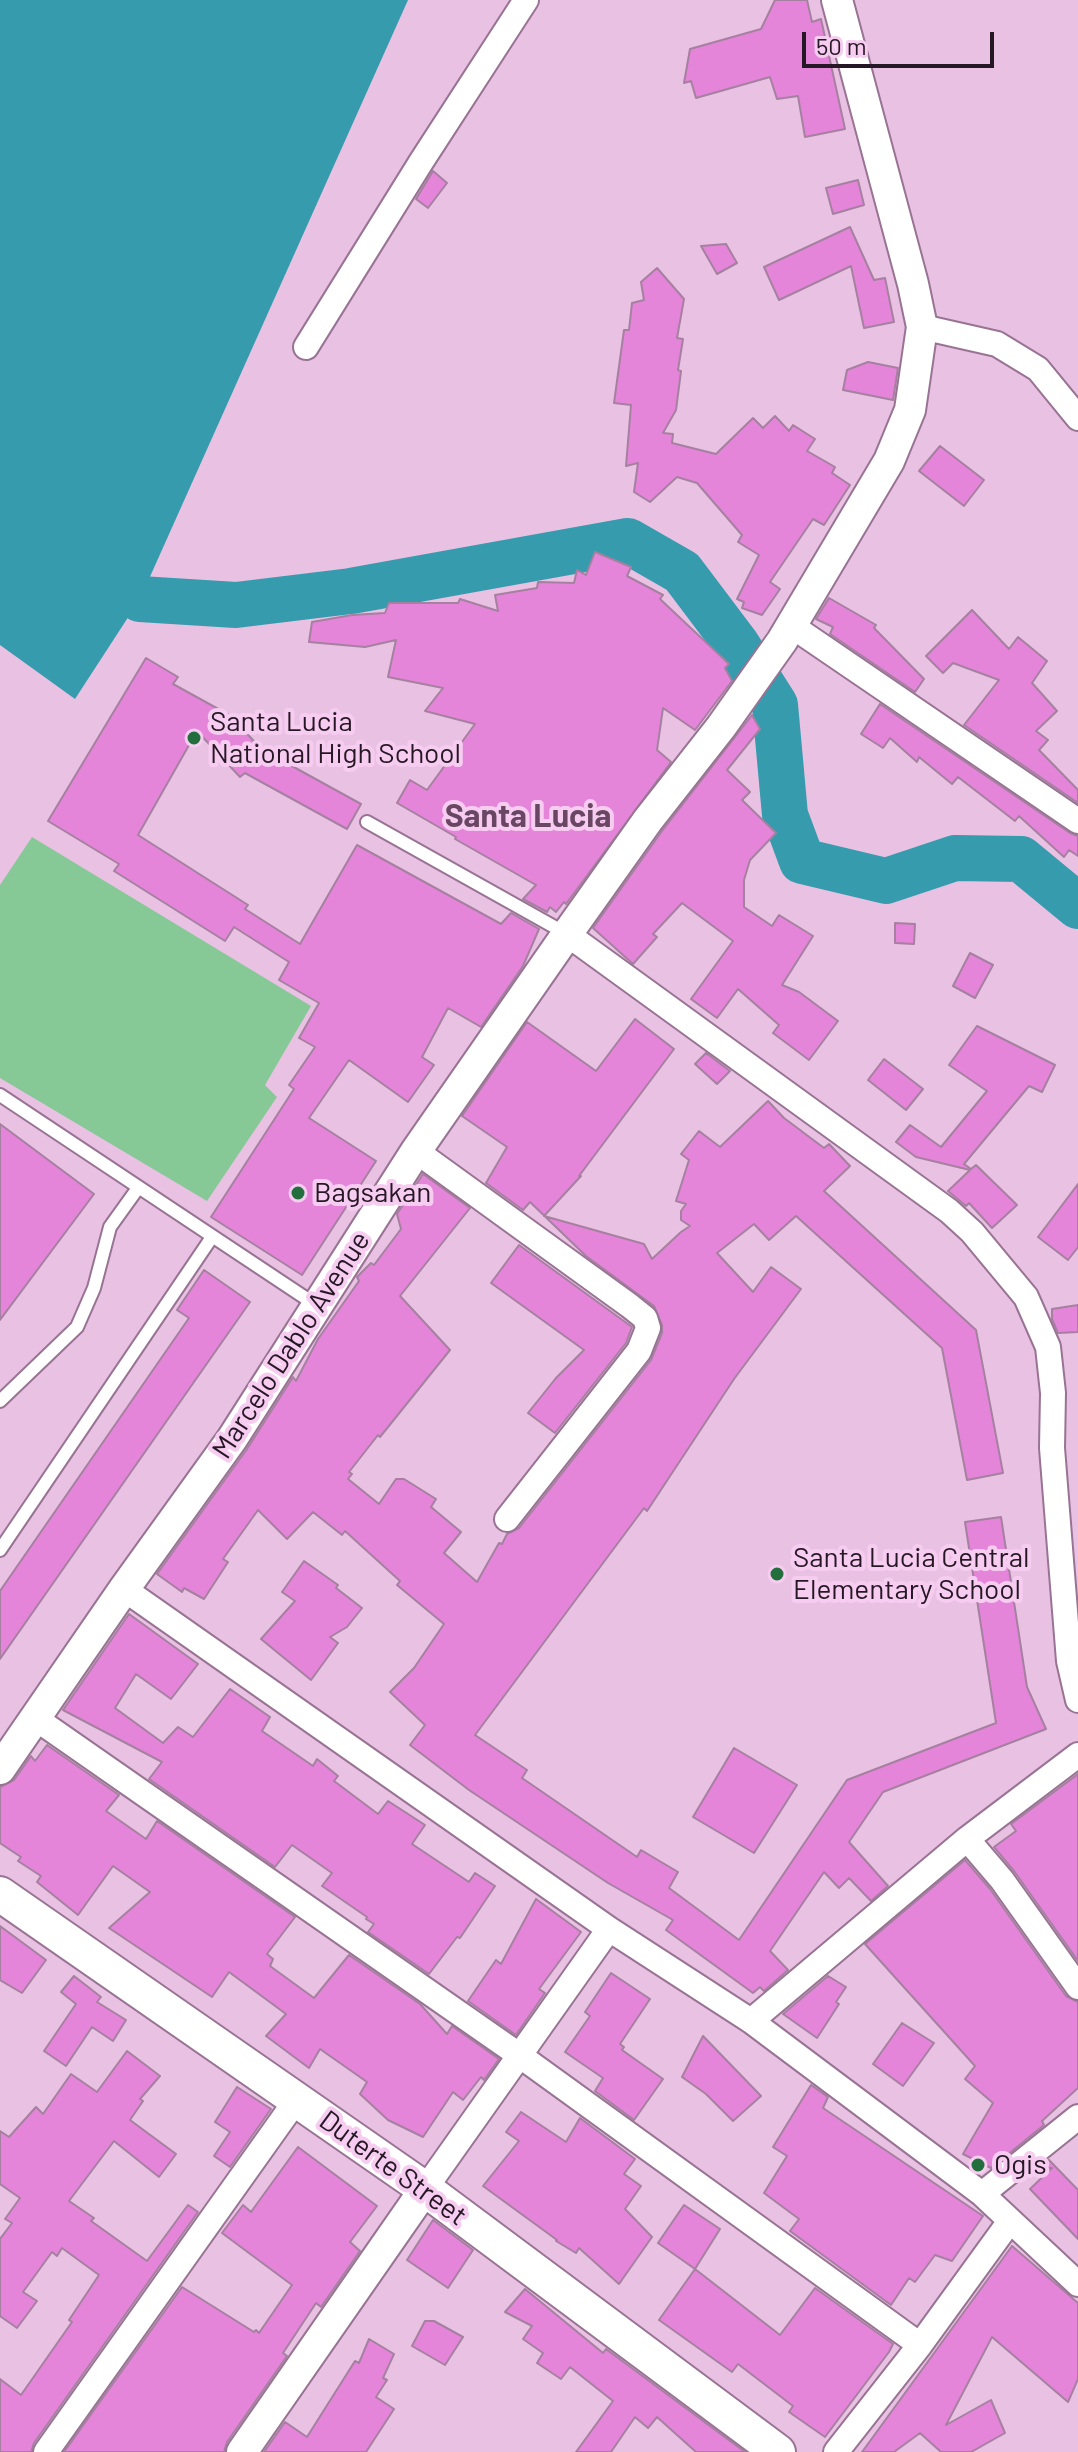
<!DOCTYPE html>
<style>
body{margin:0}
#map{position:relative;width:1078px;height:2452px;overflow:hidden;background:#e9c1e3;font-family:Barlow,sans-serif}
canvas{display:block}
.scale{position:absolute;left:802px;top:32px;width:192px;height:36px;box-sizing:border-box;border:4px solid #261724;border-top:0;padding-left:10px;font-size:24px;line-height:28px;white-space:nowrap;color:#261724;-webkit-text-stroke:6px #f6cdf0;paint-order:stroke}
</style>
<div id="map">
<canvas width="1078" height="2452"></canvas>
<div class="scale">50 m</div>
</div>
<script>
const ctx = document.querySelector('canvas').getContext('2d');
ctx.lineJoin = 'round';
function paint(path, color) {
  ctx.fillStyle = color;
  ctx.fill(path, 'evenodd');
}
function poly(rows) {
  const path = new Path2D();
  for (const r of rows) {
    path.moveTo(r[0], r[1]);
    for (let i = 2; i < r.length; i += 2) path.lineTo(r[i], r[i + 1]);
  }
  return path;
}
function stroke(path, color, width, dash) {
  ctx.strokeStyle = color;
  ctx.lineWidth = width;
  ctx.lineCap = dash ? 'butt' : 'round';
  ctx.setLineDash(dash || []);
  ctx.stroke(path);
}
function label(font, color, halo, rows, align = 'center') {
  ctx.font = font + ' Barlow,sans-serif';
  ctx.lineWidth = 8;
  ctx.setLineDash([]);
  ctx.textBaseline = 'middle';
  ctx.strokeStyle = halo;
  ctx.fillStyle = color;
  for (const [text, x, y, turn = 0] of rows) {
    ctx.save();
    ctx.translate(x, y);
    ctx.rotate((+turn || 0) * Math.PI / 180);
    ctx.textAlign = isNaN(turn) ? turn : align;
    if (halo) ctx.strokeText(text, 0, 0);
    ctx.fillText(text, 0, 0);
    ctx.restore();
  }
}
const green = poly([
 [32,837,311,1006,265,1085,277,1097,207,1201,0,1078,0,885]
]);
const water = poly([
 [0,0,408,0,140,599,75,699,0,645]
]);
const river = poly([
 [140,599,236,605,351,591,628,541,682,572,737,645,775,705,785,815,802,861,886,881,955,858,1021,859,1078,906]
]);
const building = poly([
 [775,0,807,0,812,22,821,19,845,129,805,137,798,96,777,99,770,77,696,98,691,81,684,83,690,49,761,29,775,0],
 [433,171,447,183,428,208,416,199,433,171],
 [858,180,864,205,833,214,826,188,858,180],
 [850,227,874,280,885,278,894,322,864,328,851,266,779,300,764,267,850,227],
 [726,244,737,263,717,274,701,246,726,244],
 [657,268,684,299,677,338,683,339,678,370,681,371,676,410,663,433,673,434,672,443,716,454,753,418,763,428,775,416,789,431,793,425,815,439,807,451,835,467,832,473,850,485,824,525,813,519,770,582,780,589,762,615,742,608,744,602,737,599,759,555,738,542,742,535,697,483,677,477,650,502,634,492,638,463,626,466,631,405,614,403,624,330,629,330,632,303,644,300,641,282,657,268],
 [868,362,898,368,893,400,843,390,847,370,868,362],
 [940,446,984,480,964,506,919,471,940,446],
 [595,552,631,567,627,576,663,595,660,599,729,664,725,668,732,681,695,730,663,708,657,750,671,762,566,904,564,902,556,912,550,907,547,912,523,899,536,885,455,839,456,837,397,803,410,780,427,790,475,724,425,711,443,688,388,677,396,640,365,647,309,642,312,622,352,615,385,613,389,603,458,603,460,599,498,611,495,595,537,588,538,582,574,583,577,570,586,575,595,552],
 [829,598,876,625,874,628,924,679,915,692,830,634,833,627,816,619,829,598],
 [972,610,1009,649,1018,637,1047,661,1032,683,1057,711,1036,731,1048,740,1039,750,1078,790,1078,803,964,725,999,680,953,663,943,673,926,656,972,610],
 [146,658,178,677,173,684,231,716,261,749,361,804,347,829,245,773,240,777,197,731,138,835,248,905,245,909,300,944,357,845,501,924,511,913,539,929,523,966,481,1027,448,1008,422,1057,434,1065,408,1102,349,1060,309,1118,376,1161,302,1275,211,1217,294,1089,289,1085,315,1047,299,1038,319,1003,279,980,289,962,234,927,225,941,114,871,119,864,48,821,146,658],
 [880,704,1070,833,1078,836,1078,856,1069,850,1064,857,1019,816,1015,821,958,777,952,784,919,757,917,762,890,738,883,748,861,734,880,704],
 [752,715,760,729,727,770,750,792,742,800,776,833,750,860,744,880,744,907,772,926,779,915,813,936,782,985,799,992,838,1021,809,1060,773,1033,779,1025,738,989,717,1018,691,999,733,941,682,903,653,934,657,937,633,964,593,928,662,831,752,715],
 [895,923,915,924,914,944,895,943,895,923],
 [970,953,993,965,975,998,953,986,970,953],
 [635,1019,674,1049,579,1176,581,1176,544,1216,644,1244,652,1259,681,1232,690,1226,681,1220,681,1211,686,1204,676,1201,689,1160,681,1154,699,1131,720,1147,768,1101,784,1118,824,1148,829,1144,850,1166,824,1191,976,1330,1003,1473,967,1480,942,1348,796,1216,769,1240,754,1224,717,1253,753,1292,771,1267,801,1289,734,1379,647,1511,644,1508,475,1735,527,1770,522,1778,637,1857,641,1850,678,1872,669,1888,739,1940,847,1780,996,1723,965,1522,1001,1517,1027,1687,1046,1729,883,1792,849,1842,888,1886,871,1901,849,1878,839,1888,824,1872,770,1951,788,1970,764,1991,760,1987,753,1993,666,1930,673,1920,608,1883,469,1790,410,1745,425,1725,390,1692,414,1668,444,1624,397,1585,400,1581,345,1531,342,1535,313,1512,287,1539,258,1510,223,1559,228,1562,204,1599,184,1588,182,1592,157,1574,247,1449,293,1377,296,1381,318,1339,359,1281,357,1277,371,1263,374,1265,401,1229,397,1214,423,1174,470,1208,400,1296,450,1350,380,1437,378,1435,349,1472,352,1474,348,1479,379,1504,396,1479,404,1479,436,1499,431,1507,461,1532,444,1553,477,1582,499,1543,502,1544,507,1534,519,1528,651,1360,662,1333,662,1325,654,1306,586,1256,530,1202,523,1210,486,1183,507,1147,462,1116,527,1022,596,1071,635,1019],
 [977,1026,1055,1065,1042,1092,1029,1086,964,1164,971,1169,976,1165,1017,1205,992,1228,969,1203,966,1206,948,1191,970,1170,916,1157,896,1142,910,1125,941,1147,987,1091,949,1065,977,1026],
 [706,1053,730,1071,717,1084,695,1064,706,1053],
 [884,1059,923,1089,906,1110,868,1080,884,1059],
 [0,1124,94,1194,0,1320,0,1124],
 [1078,1184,1078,1247,1068,1260,1038,1237,1078,1184],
 [519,1245,632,1327,626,1343,555,1433,528,1413,556,1378,584,1350,491,1283,519,1245],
 [204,1270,250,1302,0,1659,0,1591,189,1318,177,1310,204,1270],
 [1078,1305,1078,1332,1058,1333,1052,1319,1052,1309,1078,1305],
 [304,1561,338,1585,336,1588,362,1608,347,1627,330,1637,338,1643,311,1680,261,1639,295,1601,282,1592,304,1561],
 [129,1614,198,1664,171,1699,136,1674,115,1708,163,1743,178,1727,193,1737,230,1689,270,1717,262,1731,313,1766,317,1759,338,1776,334,1781,378,1814,388,1801,425,1825,412,1844,469,1882,475,1873,495,1886,460,1938,457,1937,429,1974,368,1932,374,1924,366,1919,367,1917,322,1886,332,1873,292,1845,275,1867,149,1779,162,1762,63,1710,129,1614],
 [47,1745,119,1795,106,1811,146,1839,157,1821,295,1917,267,1954,273,1959,270,1966,314,1998,349,1955,420,2004,447,2034,452,2026,499,2059,484,2080,481,2077,463,2100,453,2092,423,2137,388,2120,360,2094,367,2082,320,2049,309,2068,266,2036,286,2014,229,1972,212,1997,109,1928,150,1892,113,1866,78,1915,37,1882,41,1876,18,1861,21,1857,0,1843,0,1787,14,1780,31,1756,35,1761,47,1745],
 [734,1748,797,1785,754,1853,693,1817,734,1748],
 [1078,1774,1078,1961,1014,1871,994,1847,1016,1831,1011,1824,1078,1774],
 [965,1860,990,1889,1066,1996,1078,2002,1078,2088,1042,2121,1044,2125,991,2168,963,2154,993,2103,965,2079,975,2066,865,1944,965,1860],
 [536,1899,581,1932,539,1989,545,1993,516,2035,468,2001,496,1960,501,1964,536,1899],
 [0,1926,46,1960,22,1993,0,1980,0,1926],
 [611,1973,650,1999,620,2044,624,2047,622,2050,663,2079,634,2120,595,2091,603,2078,565,2052,590,2016,585,2012,611,1973],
 [74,1976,101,1997,97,2002,126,2020,113,2041,92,2027,66,2066,44,2051,76,2004,61,1992,74,1976],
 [828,1976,846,1987,836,2002,839,2004,817,2038,783,2014,828,1976],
 [902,2023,934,2043,903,2086,873,2064,902,2023],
 [703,2036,761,2096,733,2121,706,2094,682,2077,703,2036],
 [127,2051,160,2076,140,2099,143,2101,130,2120,176,2154,159,2177,114,2141,69,2201,94,2218,91,2221,147,2261,188,2205,198,2212,34,2443,31,2452,0,2452,0,2379,21,2395,72,2322,69,2320,99,2275,62,2248,57,2256,52,2252,23,2292,37,2301,17,2328,0,2316,0,2239,12,2223,5,2219,20,2198,0,2184,0,2131,9,2137,36,2107,43,2114,71,2074,97,2092,127,2051],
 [811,2085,828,2097,823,2108,983,2216,952,2261,935,2255,915,2282,909,2278,891,2305,790,2231,799,2219,764,2193,787,2156,773,2147,811,2085],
 [237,2087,271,2109,230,2167,214,2156,230,2132,215,2122,237,2087],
 [521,2112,566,2142,580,2118,635,2159,624,2174,641,2186,625,2209,652,2237,619,2284,579,2248,576,2253,556,2241,557,2240,483,2186,519,2141,506,2132,521,2112],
 [298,2147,377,2206,350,2242,360,2251,321,2307,316,2303,283,2353,287,2356,227,2442,224,2452,64,2452,182,2287,254,2332,256,2330,259,2333,292,2285,222,2233,243,2205,251,2212,298,2147],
 [1049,2160,1078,2190,1078,2239,1030,2189,1052,2168,1039,2168,1049,2160],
 [684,2205,720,2229,695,2269,658,2243,684,2205],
 [433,2220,473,2250,448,2288,407,2260,433,2220],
 [1012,2246,1078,2303,1078,2379,1068,2402,992,2337,946,2425,991,2400,1005,2433,971,2452,941,2452,920,2433,894,2452,862,2452,1012,2246],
 [695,2269,780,2335,815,2288,893,2344,889,2352,825,2437,789,2412,793,2406,738,2364,732,2372,659,2320,695,2269],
 [525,2289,603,2353,606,2349,745,2452,696,2452,657,2417,648,2428,635,2417,611,2452,576,2452,613,2401,570,2367,561,2379,537,2363,543,2353,523,2339,532,2326,505,2312,525,2289],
 [425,2321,434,2321,463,2337,445,2365,412,2346,425,2321],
 [369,2339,394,2354,383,2378,387,2380,376,2397,394,2409,366,2452,264,2452,285,2422,307,2437,355,2361,359,2363,369,2339]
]);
const service = poly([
 [367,822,567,934],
 [0,1095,316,1305],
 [0,1401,77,1327,94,1288,110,1227,138,1188],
 [0,1550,212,1237]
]);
const minor = poly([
 [922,327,997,344,1038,369,1078,418],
 [306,347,421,162,526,0],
 [792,626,1078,821],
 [567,934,949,1211,972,1232,1026,1297,1048,1347,1053,1393,1052,1448,1069,1661,1078,1700],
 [416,1151,630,1306,645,1318,648,1328,639,1351,507,1519],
 [124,1589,609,1929,751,2021,982,2194,1078,2284],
 [35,1718,519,2055,920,2345],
 [967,1839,1002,1880,1078,1987],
 [751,2021,967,1839,1078,1755],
 [425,2189,609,1929],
 [982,2194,1078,2117],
 [46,2452,297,2099],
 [836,2452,920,2345,1010,2221]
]);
const tertiary = poly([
 [0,1769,124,1589,232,1439,416,1151,567,934,648,820,721,727,782,641,889,461,910,410,922,327,913,284,837,0],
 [242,2452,425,2189]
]);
const secondary = poly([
 [0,1894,425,2189,778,2452]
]);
const markers = [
 [194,738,8,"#236e3d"],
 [298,1193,8,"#236e3d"],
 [777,1574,8,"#236e3d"],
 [978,2165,8,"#236e3d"]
];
const poiNames = [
 ["Santa Lucia",210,722],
 ["National High School",210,754],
 ["Bagsakan",314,1193],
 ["Santa Lucia Central",793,1558],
 ["Elementary School",793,1590],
 ["Ogis",994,2165]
];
const streetNames = [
 ["Marcelo Dablo Avenue",291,1345,-57],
 ["Duterte Street",393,2168,36]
];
const quarterNames = [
 ["Santa Lucia",528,816]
];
paint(green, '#87c897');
paint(water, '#359bad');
stroke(river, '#359bad', 46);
paint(building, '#e585da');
stroke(building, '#a680a0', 2);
stroke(service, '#987393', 16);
stroke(minor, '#987393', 28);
stroke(tertiary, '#987393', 34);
stroke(secondary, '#987393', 38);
stroke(service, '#fff', 12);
stroke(minor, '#fff', 24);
stroke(tertiary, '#fff', 30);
stroke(secondary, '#fff', 34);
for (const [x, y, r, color] of markers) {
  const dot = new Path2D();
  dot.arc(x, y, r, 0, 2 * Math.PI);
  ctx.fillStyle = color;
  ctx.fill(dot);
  stroke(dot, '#f6cdf0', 3);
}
label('28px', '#261724', '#f6cdf0', poiNames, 'left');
label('28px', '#261724', '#f6cdf0', streetNames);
label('bold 32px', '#694764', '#f6cdf0', quarterNames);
</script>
